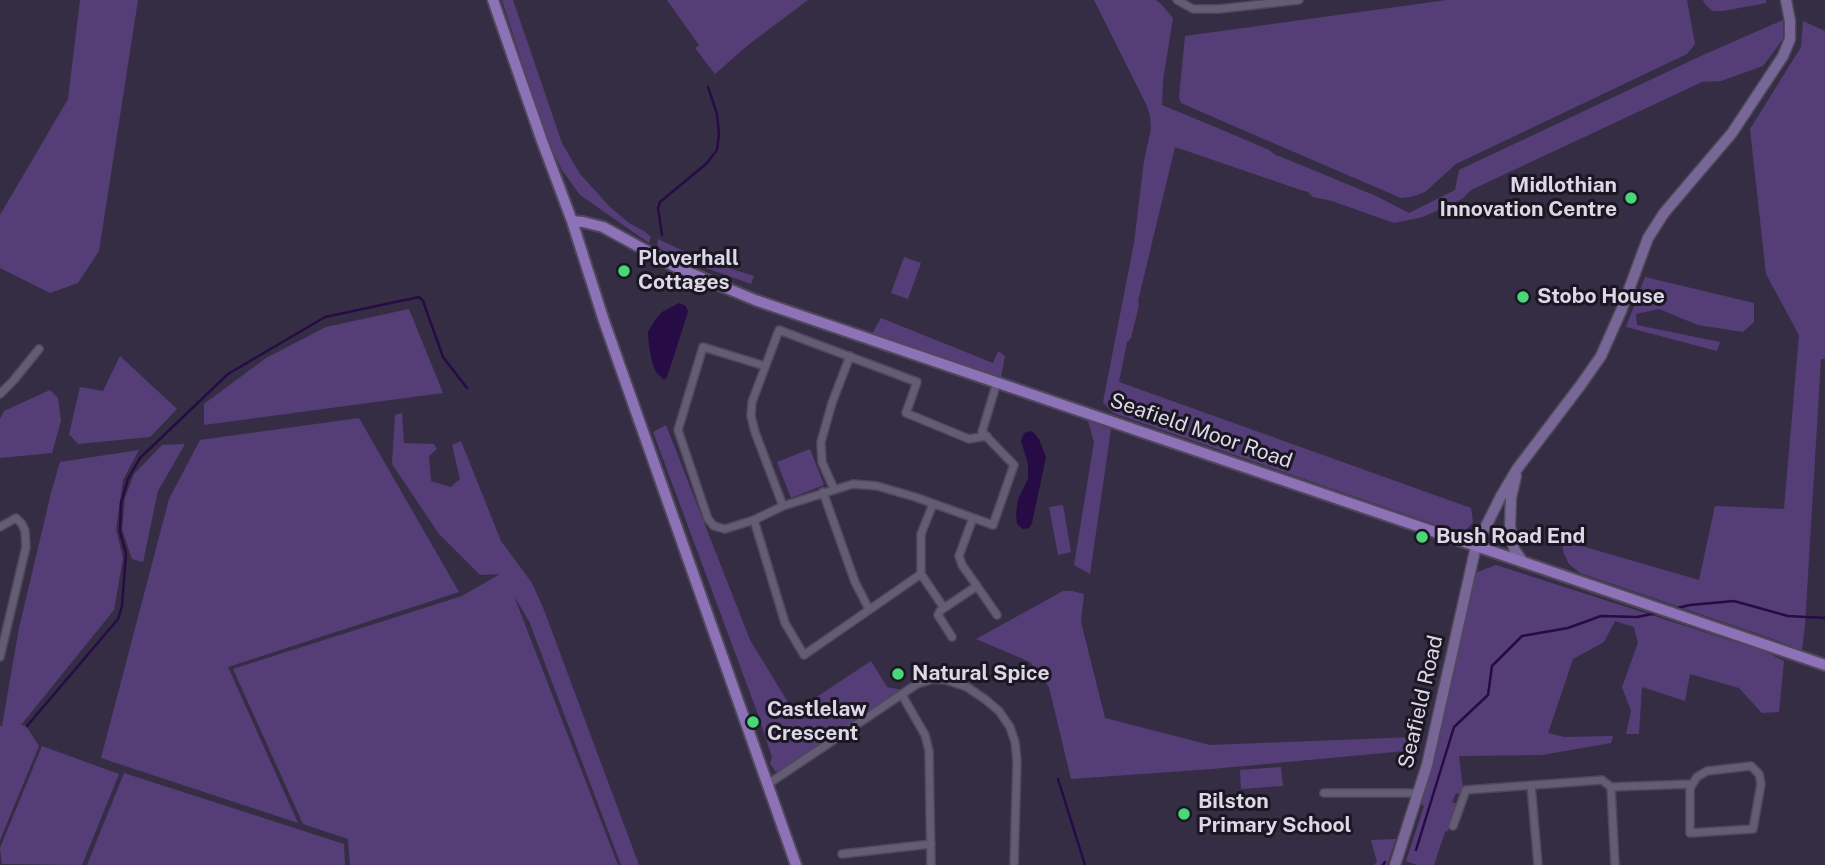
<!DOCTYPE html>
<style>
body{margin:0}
canvas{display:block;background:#352d44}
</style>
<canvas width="1825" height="865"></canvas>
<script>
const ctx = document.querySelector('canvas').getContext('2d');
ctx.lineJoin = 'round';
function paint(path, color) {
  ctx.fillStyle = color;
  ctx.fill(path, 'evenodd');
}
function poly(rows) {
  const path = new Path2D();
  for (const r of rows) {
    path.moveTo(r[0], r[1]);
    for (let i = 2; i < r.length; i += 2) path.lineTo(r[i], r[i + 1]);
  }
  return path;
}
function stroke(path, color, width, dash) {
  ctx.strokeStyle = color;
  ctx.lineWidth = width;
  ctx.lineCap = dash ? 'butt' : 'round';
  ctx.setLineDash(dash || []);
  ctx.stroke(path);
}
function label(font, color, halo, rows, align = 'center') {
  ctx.font = font + ' "Public Sans",sans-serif';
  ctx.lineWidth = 6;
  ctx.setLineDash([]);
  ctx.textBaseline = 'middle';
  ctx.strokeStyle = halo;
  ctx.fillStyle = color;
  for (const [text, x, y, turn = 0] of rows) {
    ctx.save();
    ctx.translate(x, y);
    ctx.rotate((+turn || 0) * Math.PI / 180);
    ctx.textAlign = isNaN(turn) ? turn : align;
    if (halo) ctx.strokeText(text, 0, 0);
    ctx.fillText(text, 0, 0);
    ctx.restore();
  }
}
const green = poly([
 [80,0,138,0,99,251,78,283,50,293,0,268,0,215,68,99],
 [502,0,513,0,562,143,580,174,610,207,629,223,644,231,651,237,649,243,580,195,562,170,545,134],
 [667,0,808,0,748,45,715,74,695,48,699,45],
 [1094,0,1156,0,1160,3,1173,18,1163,80,1162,105,1220,129,1269,150,1277,156,1279,156,1376,196,1409,213,1455,190,1459,170,1703,55,1783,20,1783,39,1763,66,1721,81,1702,82,1471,190,1462,199,1423,217,1394,223,1332,201,1313,197,1308,192,1298,189,1175,147,1138,301,1139,305,1131,338,1127,342,1119,382,1471,508,1473,522,1463,534,1113,413,1103,402,1134,243,1144,161,1151,129,1150,116,1147,106],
 [1447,0,1687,0,1695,44,1687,54,1456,164,1425,192,1411,197,1401,198,1229,124,1181,103,1179,97,1185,36],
 [1703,0,1766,0,1766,3,1723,11,1712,11,1704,3],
 [1803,21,1825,31,1825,359,1821,359,1805,625,1802,650,1770,638,1580,573,1569,564,1564,554,1561,540,1699,580,1715,506,1784,509,1799,335,1766,274,1750,129,1801,47],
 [658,239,700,259,754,276,751,284,678,258,657,247],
 [904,257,921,263,908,299,891,293],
 [1645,277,1754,303,1754,322,1743,332,1698,325,1659,309,1636,314,1637,325,1720,342,1717,351,1626,327],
 [409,309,443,393,204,425,204,404,266,358,326,327],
 [881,318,993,363,998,351,1005,356,1001,377,872,334],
 [120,356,177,409,150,437,78,444,69,434,80,387,103,391],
 [50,390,58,398,61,421,52,453,0,458,0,419,4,411],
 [402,413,404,443,434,444,437,449,429,456,431,481,451,487,460,479,452,445,461,441,501,541,532,583,544,610,639,865,621,865,529,621,514,596,618,865,350,865,348,839,303,824,233,669,462,596,500,574,480,575,439,534,392,464,395,415],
 [359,418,459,592,228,667,298,823,101,758,169,499,200,440],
 [1088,421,1111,429,1090,574,1074,565,1094,442],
 [666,425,750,640,794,712,871,661,887,687,902,690,898,695,778,772,775,771,770,763,772,757,756,709,653,432],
 [185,444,158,491,143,562,132,559,122,529,125,498,134,474,162,445],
 [810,449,824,485,791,498,777,462],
 [139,450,123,480,116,529,123,558,114,610,21,725,26,726,39,746,0,840,0,726,2,726,19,628,51,493,60,462],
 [1063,505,1071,552,1058,555,1049,507],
 [1496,565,1766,652,1784,661,1779,712,1762,713,1739,688,1690,674,1685,701,1642,687,1639,734,1626,734,1631,711,1622,687,1638,643,1634,627,1615,621,1604,642,1573,659,1548,733,1564,737,1613,736,1611,743,1542,755,1459,756,1463,789,1461,795,1456,793,1452,802,1458,804,1448,831,1445,832,1434,865,1417,865,1406,861,1424,806,1421,804,1475,573],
 [1063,591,1072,591,1084,594,1081,622,1105,718,1210,745,1415,737,1416,750,1212,769,1071,779,1049,687,1030,662,976,639],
 [42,746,119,774,82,865,2,864,0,848],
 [1281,767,1283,786,1241,789,1240,770],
 [124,773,344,844,345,865,87,865],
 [1396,839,1387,865,1374,865,1377,862,1371,840]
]);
const water = poly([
 [679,303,686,306,688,312,667,377,664,380,656,372,652,362,649,346,648,332,655,320,662,312],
 [1030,431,1034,433,1039,439,1046,457,1032,523,1029,528,1023,529,1017,524,1016,514,1018,499,1028,479,1028,464,1021,441,1024,433]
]);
const stream = poly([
 [662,235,658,208,660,202,706,164,717,150,719,134,717,114,708,87],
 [1673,609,1690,605,1734,601,1788,616,1825,618],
 [27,726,118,619,122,606,126,553,120,532,121,503,128,479,140,458,228,374,325,317,419,297,423,301,443,357,467,388],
 [1058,779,1085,865],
 [1416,850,1454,727,1488,695,1492,666,1522,636,1568,628,1601,616,1637,617,1657,613],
 [1383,865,1385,862]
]);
const street = poly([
 [1177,0,1193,9,1219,9,1299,0],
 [765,366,703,347,678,430,708,519,714,526,725,529,754,520,783,506,853,484,877,486,915,497,993,525,1014,465,982,432,997,382],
 [0,394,13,381,39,349],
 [834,489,822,462,821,442,832,403,850,356],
 [823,492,855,582,869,609],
 [933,504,921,534,921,574,944,608,977,586,962,565,959,556,973,518],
 [783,506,755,432,751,416,752,402,779,330,917,382,906,413,969,439,987,436],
 [754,520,785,623,804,655,921,574],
 [0,527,16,518,22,524,25,531,26,547,0,657],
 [977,586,997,615],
 [944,608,940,611,938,615,952,637],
 [902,695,925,735,929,751,931,865],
 [1751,766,1759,774,1761,784,1753,829,1690,833,1690,788,1697,777,1707,771,1751,766],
 [768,784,917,684,933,679,946,680,967,687,986,700,999,711,1010,727,1015,742,1017,761,1014,865],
 [1531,785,1538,865],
 [1611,787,1692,784],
 [1611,787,1615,865],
 [1324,793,1419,793],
 [1453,826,1466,790,1602,780,1611,787],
 [842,854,931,844]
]);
const secondary = poly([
 [1516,476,1511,498,1510,526,1514,549,1523,562],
 [1395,865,1427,765,1476,546,1501,496,1517,469,1580,386,1601,356,1621,311,1648,238,1664,213,1732,133,1783,56,1790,39,1790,21,1786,0]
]);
const primary = poly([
 [493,0,542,141,572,221,604,321,796,865],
 [572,221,583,222,603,227,676,267,755,300,1825,665]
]);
const markers = [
 [1631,198,7,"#49d778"],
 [624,271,7,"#49d778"],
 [1523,297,7,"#49d778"],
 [1422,537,7,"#49d778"],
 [898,674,7,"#49d778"],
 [753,722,7,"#49d778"],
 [1184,814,7,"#49d778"]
];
const poiNames = [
 ["Midlothian",1617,186,"right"],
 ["Innovation Centre",1617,210,"right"],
 ["Ploverhall",638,259],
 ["Cottages",638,283],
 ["Stobo House",1537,297],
 ["Bush Road End",1436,537],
 ["Natural Spice",912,674],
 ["Castlelaw",767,710],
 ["Crescent",767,734],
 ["Bilston",1198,802],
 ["Primary School",1198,826]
];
const streetNames = [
 ["Seafield Moor Road",1201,431,19],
 ["Seafield Road",1421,702,-77]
];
paint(green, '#553d78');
paint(water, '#260b44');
stroke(stream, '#260b44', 2.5);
stroke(street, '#4f485b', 10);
stroke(secondary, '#4f485b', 13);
stroke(primary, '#4f485b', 14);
stroke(street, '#645b75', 7);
stroke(secondary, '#786796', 10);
stroke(primary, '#8d72b7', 10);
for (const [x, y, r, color] of markers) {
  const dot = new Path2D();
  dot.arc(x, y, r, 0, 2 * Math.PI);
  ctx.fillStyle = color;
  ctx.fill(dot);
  stroke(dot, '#1b1722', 2.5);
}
label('bold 21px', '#ddd8e7', '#1b1722', poiNames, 'left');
label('21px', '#ddd8e7', '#1b1722', streetNames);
</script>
